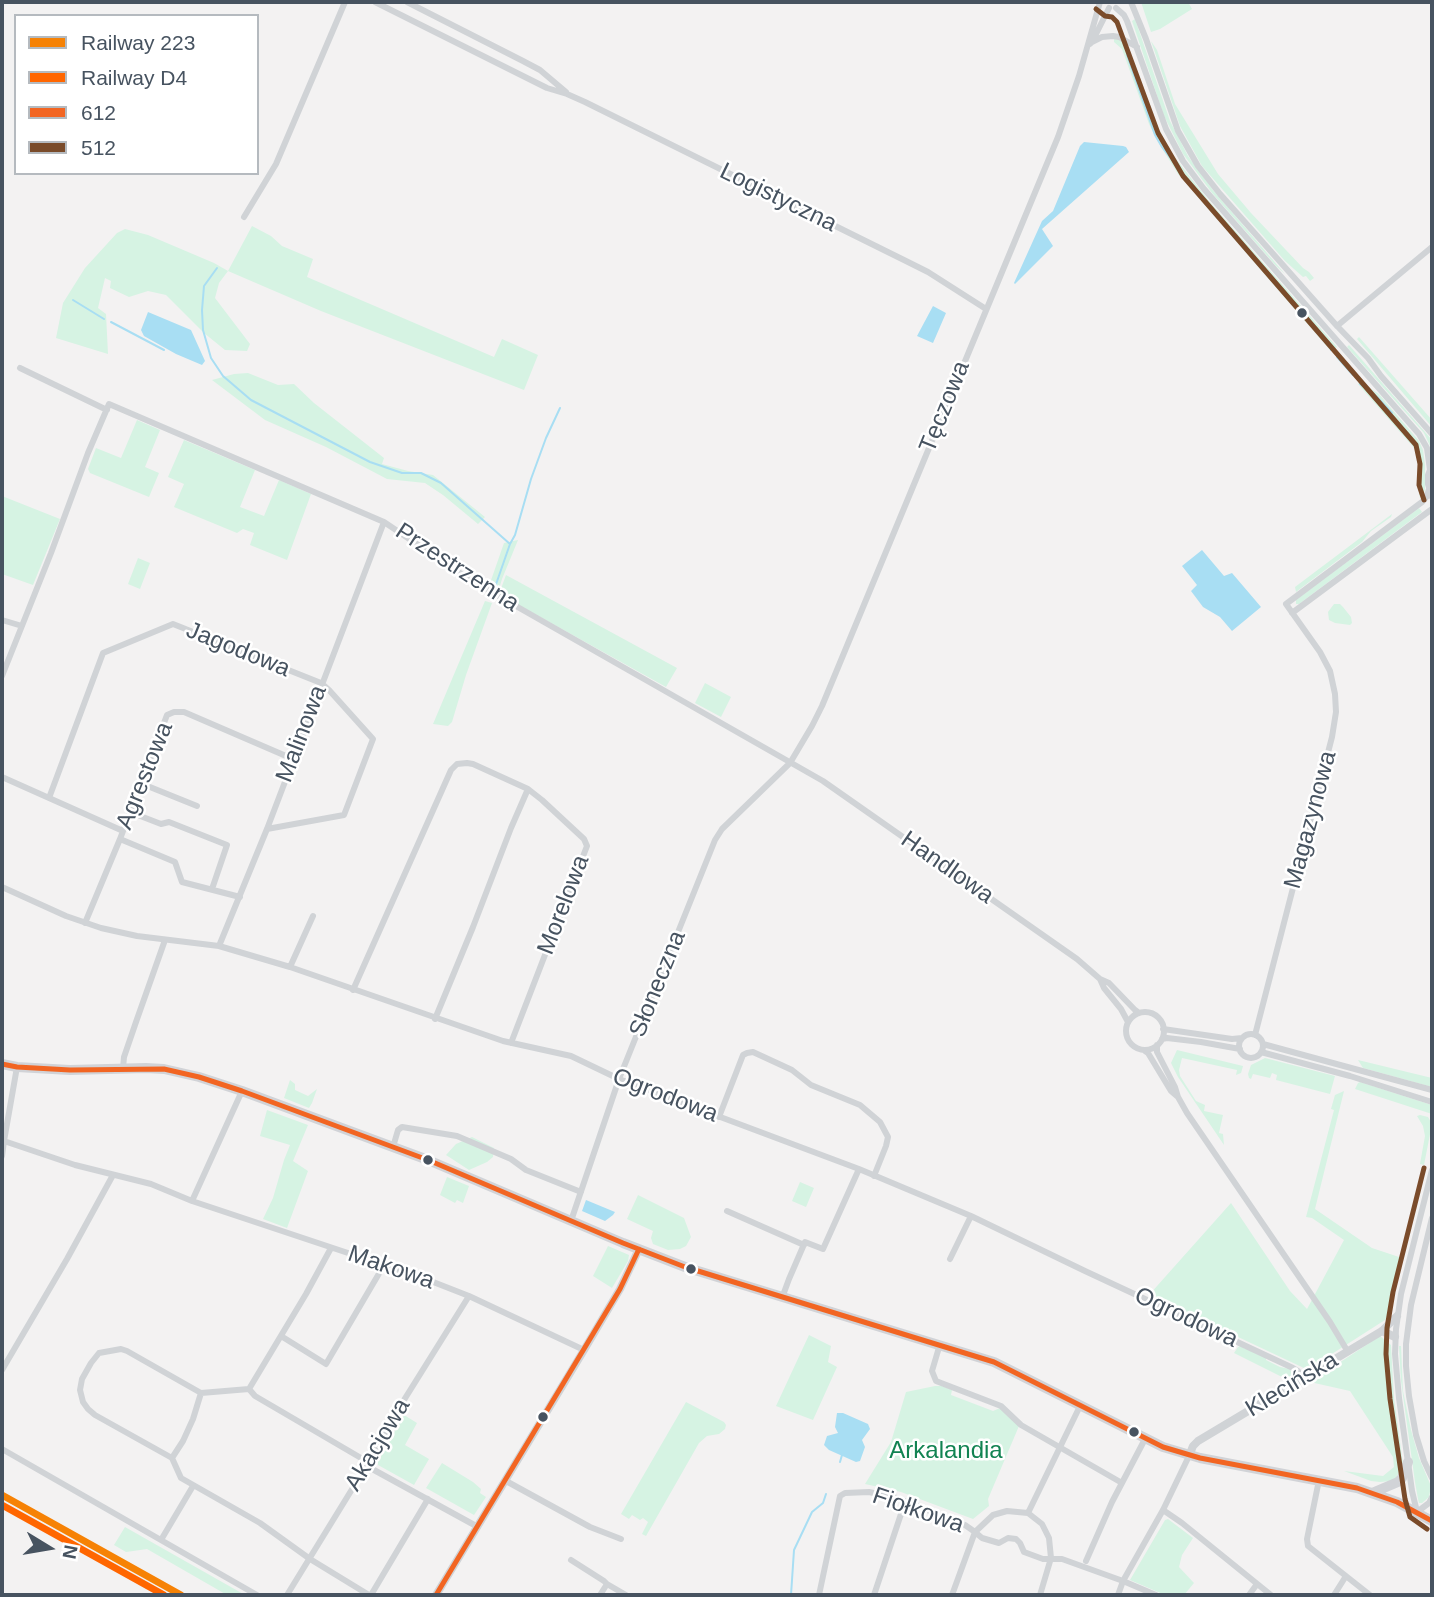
<!DOCTYPE html>
<meta charset="utf-8">
<style>
body{margin:0}
#map{position:relative;width:1434px;height:1597px;overflow:hidden;background:#f3f2f2;font-family:Helvetica,sans-serif}
canvas{display:block}
.frame{position:absolute;inset:0;border:4px solid #475360;pointer-events:none}
.legend{position:absolute;left:14px;top:14px;width:245px;height:161px;box-sizing:border-box;background:#fff;border:2px solid #b5babf;margin:0;padding:9px 12px;list-style:none;font-size:21px;color:#475360}
.legend li{display:flex;align-items:center;gap:14px;height:35px}
.legend b{width:35px;border:2px solid #b5babf}
.north{position:absolute;left:14px;top:1513px;width:70px;height:70px;-webkit-text-stroke:5px #fff;paint-order:stroke;rotate:101deg;font-size:19px;font-weight:700;line-height:28px;text-align:center;color:#475360}
.north::after{content:'';display:block;margin:auto;width:24px;height:32px;background:#475360;clip-path:polygon(50% 0,100% 100%,50% 72%,0 100%)}
</style>
<div id="map">
<canvas width="1434" height="1597"></canvas>
<div class="frame"></div>
<ul class="legend">
<li><b style="height:9px;background:#f68205"></b>Railway 223</li>
<li><b style="height:9px;background:#f60"></b>Railway D4</li>
<li><b style="height:9px;background:#f26522"></b>612</li>
<li><b style="height:9px;background:#7a4b2a"></b>512</li>
</ul>
<div class="north">N</div>
</div>
<script>
const ctx = document.querySelector('canvas').getContext('2d');
ctx.lineJoin = 'round';
function paint(path, color) {
  ctx.fillStyle = color;
  ctx.fill(path, 'evenodd');
}
function poly(rows) {
  const path = new Path2D();
  for (const r of rows) {
    if (r.length === 3) {
      path.moveTo(r[0] + r[2], r[1]);
      path.arc(r[0], r[1], r[2], 0, 2 * Math.PI);
      continue;
    }
    path.moveTo(r[0], r[1]);
    for (let i = 2; i < r.length; i += 2) path.lineTo(r[i], r[i + 1]);
  }
  return path;
}
function stroke(path, color, width, dash) {
  ctx.strokeStyle = color;
  ctx.lineWidth = width;
  ctx.lineCap = dash ? 'butt' : 'round';
  ctx.setLineDash(dash || []);
  ctx.stroke(path);
}
function label(font, color, halo, rows, align = 'center') {
  ctx.font = font + ' Helvetica,sans-serif';
  ctx.lineWidth = 5;
  ctx.setLineDash([]);
  ctx.textBaseline = 'middle';
  ctx.strokeStyle = halo;
  ctx.fillStyle = color;
  for (const [text, x, y, turn = 0] of rows) {
    ctx.save();
    ctx.translate(x, y);
    ctx.rotate((+turn || 0) * Math.PI / 180);
    ctx.textAlign = isNaN(turn) ? turn : align;
    if (halo) ctx.strokeText(text, 0, 0);
    ctx.fillText(text, 0, 0);
    ctx.restore();
  }
}
const green = poly([
 [1141,2,1188,2,1192,9,1160,29,1151,32],
 [1135,19,1170,121,1188,156,1213,190,1285,274,1276,266,1212,193,1183,154,1164,116,1132,21],
 [1114,38,1121,41,1126,46,1137,71,1157,126,1173,155,1209,201,1337,347,1333,350,1330,350,1178,174,1158,142,1149,124,1122,49,1114,42],
 [1151,41,1157,50,1175,104,1218,174,1251,213,1303,268,1309,272,1314,278,1310,281,1306,276,1303,277,1285,261,1202,166,1180,126],
 [252,226,271,236,282,246,313,259,307,277,494,357,502,339,538,355,524,390,321,311,228,271,219,283,215,298,250,344,247,351,225,350,204,333,166,295,148,291,129,297,110,288,111,281,105,278,98,308,106,314,108,354,56,338,63,303,85,268,117,233,125,229,148,235,214,263,228,271],
 [1359,337,1432,420,1432,427,1357,339],
 [1349,345,1432,440,1432,455,1430,446,1424,433,1347,347],
 [248,373,278,385,294,384,314,403,384,458,382,464,408,471,433,475,485,517,478,524,443,495,425,483,387,479,326,447,265,420,212,380,234,374],
 [1360,382,1379,394,1419,441,1423,450,1425,465,1425,489,1424,493,1420,498,1417,479,1421,456,1358,384],
 [137,420,160,430,145,467,159,473,149,497,90,473,88,469,96,448,121,458],
 [184,440,255,470,240,507,264,516,279,480,311,494,287,560,250,545,254,533,243,529,237,533,174,507,184,484,168,477],
 [2,496,60,519,33,585,2,574],
 [1419,508,1422,512,1299,604,1296,604,1296,600],
 [1392,514,1391,517,1371,531,1362,542,1296,592,1295,587],
 [518,540,502,579,498,592,489,586,504,543],
 [138,558,150,563,140,589,128,584],
 [506,575,677,668,666,687,499,594],
 [485,601,492,603,466,675,452,722,448,726,433,724],
 [1334,604,1340,604,1343,607,1351,617,1352,623,1350,625,1335,623,1329,620,1328,612],
 [705,683,731,697,721,717,695,703],
 [1177,1050,1243,1066,1241,1073,1236,1075,1237,1070,1182,1058,1179,1070,1180,1076,1196,1101,1205,1105,1204,1111,1223,1115,1219,1133,1223,1134,1224,1145,1178,1077,1171,1063],
 [1265,1058,1335,1076,1330,1094,1276,1080,1277,1075,1272,1073,1270,1078,1253,1074,1251,1079,1249,1078,1248,1074,1251,1065],
 [1358,1060,1432,1078,1432,1087,1363,1068],
 [290,1080,295,1084,295,1090,308,1096,317,1089,312,1103,309,1108,284,1098],
 [1360,1082,1432,1105,1432,1114,1355,1089,1358,1083],
 [1344,1091,1315,1209,1372,1248,1402,1258,1388,1314,1385,1320,1313,1366,1306,1369,1149,1295,1231,1203,1290,1291,1307,1309,1344,1240,1312,1218,1306,1217,1334,1110,1331,1109,1335,1095],
 [267,1110,308,1125,293,1161,308,1171,287,1228,263,1219,273,1198,284,1160,290,1145,260,1136],
 [1420,1115,1428,1117,1432,1124,1424,1165,1420,1164,1425,1136,1423,1126,1417,1116],
 [472,1137,494,1148,493,1157,487,1162,469,1170,446,1155,456,1144],
 [447,1177,469,1186,463,1203,457,1200,455,1203,440,1195],
 [800,1182,814,1188,806,1207,792,1201],
 [638,1195,684,1218,691,1237,686,1246,680,1249,668,1250,653,1244,651,1238,653,1231,627,1219],
 [608,1246,629,1255,628,1261,612,1288,593,1276],
 [809,1335,831,1346,828,1362,837,1367,813,1420,776,1406],
 [1380,1336,1391,1345,1394,1398,1403,1464,1396,1478,1391,1481,1380,1482,1371,1481,1344,1471,1383,1476,1394,1467,1393,1457,1350,1391,1310,1382],
 [1240,1346,1266,1358,1266,1360,1280,1367,1290,1369,1293,1376,1288,1380,1234,1353,1238,1347],
 [1399,1346,1401,1346,1403,1391,1411,1430,1419,1458,1431,1486,1429,1497,1422,1503,1419,1503,1418,1499,1415,1482,1401,1381],
 [935,1386,942,1386,952,1390,951,1395,993,1411,1000,1408,1019,1426,988,1499,989,1506,973,1519,901,1492,865,1484,891,1442,906,1392],
 [686,1402,724,1422,726,1425,725,1429,719,1434,707,1436,699,1443,646,1536,642,1534,648,1522,643,1518,640,1520,632,1515,629,1519,621,1514],
 [404,1415,417,1423,405,1445,429,1459,414,1485,378,1465,378,1461],
 [442,1463,473,1482,481,1489,480,1493,486,1497,474,1515,426,1488],
 [1168,1519,1193,1538,1182,1555,1179,1567,1194,1583,1184,1595,1165,1595,1130,1580,1165,1520],
 [125,1527,245,1595,227,1595,147,1549,126,1552,114,1545]
]);
const water = poly([
 [1084,142,1123,146,1126,147,1129,152,1042,229,1053,246,1015,284,1014,283,1042,221,1053,211,1080,146],
 [933,306,946,313,933,343,917,336],
 [148,312,191,330,205,361,202,365,176,354,144,336,141,330],
 [1202,550,1224,576,1232,573,1261,607,1232,631,1220,617,1203,607,1191,591,1197,585,1182,566],
 [586,1200,615,1212,613,1215,605,1221,582,1211],
 [837,1413,843,1413,868,1424,870,1429,862,1440,865,1447,860,1461,856,1462,829,1450,824,1445,827,1436,838,1433,835,1427]
]);
const stream = poly([
 [1127,55,1155,135,1162,147,1195,190,1331,345,1331,350],
 [217,268,204,286,202,310,203,330,211,358,223,376,251,400,370,462,402,473,421,473,441,483,510,544,494,590],
 [73,300,104,319],
 [111,322,164,350],
 [1337,357,1353,375],
 [1360,384,1377,397,1392,413],
 [510,544,515,535,531,479,546,438,560,408],
 [840,1462,842,1455],
 [791,1595,794,1550,812,1512,823,1503,826,1494]
]);
const minor = poly([
 [375,2,547,88,567,94,585,102,908,262,928,272,986,309],
 [407,2,523,61,540,70,566,92],
 [1131,2,1146,39,1178,131,1198,166,1220,194,1337,326,1368,358,1381,376,1432,434],
 [1116,8,1124,15,1127,21,1166,129,1183,161,1204,189,1419,434,1427,448,1430,470],
 [1093,40,1109,8],
 [1090,44,1092,42,1102,37,1113,36,1119,37,1137,47],
 [244,217,276,164,345,2],
 [1337,326,1432,247],
 [20,368,107,410],
 [1431,467,1428,475,1428,484,1432,497],
 [1292,613,1432,509],
 [2,620,22,626],
 [2,676,51,553,88,453,109,404,384,522,472,581,823,781,1077,959,1100,979,1109,983,1135,1010,1139,1013],
 [2,777,123,831],
 [140,783,197,806],
 [49,798,103,653,173,624,321,683,329,690,373,739,344,815,267,829],
 [130,812,161,824,169,822,227,845,212,889],
 [120,839,175,862,182,882,240,897],
 [2,887,66,916,101,928,137,936,219,946,290,967,503,1041,571,1056,619,1079,859,1169,971,1216,1085,1271,1293,1368,1298,1371,1302,1378],
 [85,923,120,839,167,715,174,712,184,712,293,759],
 [219,946,267,829,384,522],
 [290,967,313,916],
 [1100,979,1104,988,1121,1009,1128,1022],
 [353,990,451,770,457,764,467,763,473,764,528,789,542,800,584,839,587,846,511,1043],
 [1145,1031,19],
 [435,1019,473,927,511,828,528,789],
 [1163,1029,1232,1039,1242,1038],
 [1251,1046,12],
 [1255,1035,1332,737,1336,712,1335,694,1330,671,1320,652,1286,604,1422,502,1427,496,1429,489],
 [1162,1039,1167,1038,1201,1042,1240,1049],
 [1263,1044,1432,1090],
 [1157,1045,1157,1052,1175,1087,1178,1097,1187,1113,1330,1322,1348,1352],
 [1145,1051,1148,1053,1171,1091,1178,1097],
 [1261,1052,1350,1076,1432,1102],
 [17,1067,4,1141,75,1165,151,1184,192,1201,423,1278,469,1296,584,1350],
 [123,1068,124,1057,136,1022,165,940],
 [719,1117,743,1055,747,1053,753,1052,792,1070,811,1085,860,1105,880,1122,888,1137,886,1146,874,1176],
 [393,1147,398,1130,402,1127,457,1136,511,1159,526,1170,581,1192],
 [2,1156,4,1141],
 [1432,1170,1401,1294,1396,1329,1395,1354,1399,1398,1412,1491,1417,1512,1429,1503,1432,1497],
 [192,1201,242,1091],
 [727,1211,804,1245],
 [1432,1218,1411,1305,1406,1344,1406,1366,1409,1396,1416,1435,1424,1461,1432,1478],
 [571,1221,619,1079,715,840,722,829,790,763,812,726,822,706,1058,137,1079,76,1100,2],
 [331,1248,306,1294,249,1389,201,1393,193,1419,183,1441,172,1458,181,1478,260,1523,310,1559,369,1595],
 [950,1259,971,1216],
 [782,1298,789,1279,805,1242,823,1249,859,1169],
 [281,1336,326,1364,384,1265],
 [940,1344,932,1371,936,1381,1001,1406,1021,1425,1122,1483],
 [2,1370,67,1259,113,1175],
 [249,1389,255,1396,361,1458,374,1470,478,1527],
 [2,1449,257,1595],
 [172,1458,95,1415,88,1409,83,1402,80,1390,82,1379,91,1363,99,1353,121,1349,127,1351,201,1393],
 [1319,1480,1307,1539,1308,1546,1370,1595],
 [506,1481,590,1527,621,1539],
 [1163,1510,1182,1523,1271,1595],
 [1028,1513,1081,1404],
 [161,1540,193,1486],
 [571,1560,604,1581,607,1584],
 [1086,1561,1112,1502,1145,1439],
 [287,1595,362,1473,404,1400,469,1296],
 [371,1595,428,1499],
 [600,1595,607,1584,626,1595],
 [819,1595,840,1496,845,1493,869,1492,897,1498,965,1525,975,1532,982,1538,999,1543,1008,1538,1016,1539,1020,1543,1024,1552,1043,1559,1062,1559,1123,1581,1156,1595],
 [874,1595,905,1502],
 [952,1595,975,1532,993,1515,1007,1511,1028,1513,1042,1524,1049,1538,1051,1558,1040,1595],
 [1118,1595,1123,1581,1163,1510,1189,1456],
 [1249,1595,1257,1584],
 [1334,1595,1346,1576]
]);
const tertiary = poly([
 [1382,1331,1395,1337],
 [1189,1456,1193,1446,1198,1441,1382,1331,1397,1316],
 [436,1595,584,1350,620,1289,639,1249]
]);
const secondary = poly([
 [2,1064,17,1067,70,1070,146,1068,164,1069,199,1077,242,1091,428,1160,623,1243,685,1267,994,1362,1163,1447,1200,1458,1357,1488,1397,1502,1432,1521],
 [1372,1493,1398,1482,1402,1478,1408,1462]
]);
const bus1 = poly([
 [2,1064,17,1067,70,1070,164,1069,199,1077,242,1091,428,1160,623,1243,685,1267,994,1362,1163,1447,1200,1458,1357,1488,1397,1502,1432,1521],
 [436,1595,620,1289,639,1249]
]);
const bus2 = poly([
 [1096,9,1105,16,1112,17,1117,22,1158,133,1183,176,1416,445,1420,464,1419,485,1424,500],
 [1424,1168,1393,1292,1387,1328,1386,1354,1390,1399,1405,1499,1410,1517,1427,1529]
]);
const rail1 = poly([
 [2,1495,181,1595]
]);
const rail2 = poly([
 [2,1505,164,1595]
]);
const markers = [
 [1302,313,6,"#475360"],
 [428,1160,6,"#475360"],
 [691,1269,6,"#475360"],
 [543,1417,6,"#475360"],
 [1134,1432,6,"#475360"]
];
const streetNames = [
 ["Logistyczna",778,198,26],
 ["Tęczowa",945,407,-68],
 ["Przestrzenna",457,568,33],
 ["Jagodowa",238,650,22],
 ["Malinowa",302,734,-69],
 ["Agrestowa",145,776,-68],
 ["Magazynowa",1311,820,-75],
 ["Handlowa",947,868,35],
 ["Morelowa",564,905,-69],
 ["Słoneczna",658,984,-68],
 ["Ogrodowa",665,1096,21],
 ["Makowa",391,1268,19],
 ["Ogrodowa",1186,1318,25],
 ["Klecińska",1292,1385,-31],
 ["Akacjowa",378,1445,-59],
 ["Fiołkowa",918,1511,19]
];
const parkNames = [
 ["Arkalandia",946,1451]
];
paint(green, '#d6f3e3');
paint(water, '#a8def3');
stroke(stream, '#a8def3', 2);
stroke(minor, '#d0d3d6', 6);
stroke(tertiary, '#d0d3d6', 8);
stroke(secondary, '#d1d3d7', 10);
stroke(bus1, '#f26522', 5);
stroke(bus2, '#7a4b2a', 5);
stroke(rail1, '#f68205', 7);
stroke(rail2, '#f60', 7);
for (const [x, y, r, color] of markers) {
  const dot = new Path2D();
  dot.arc(x, y, r, 0, 2 * Math.PI);
  ctx.fillStyle = color;
  ctx.fill(dot);
  stroke(dot, '#fff', 2.5);
}
label('24px', '#475360', '#fff', streetNames);
label('24px', '#118352', '#fff', parkNames);
</script>
